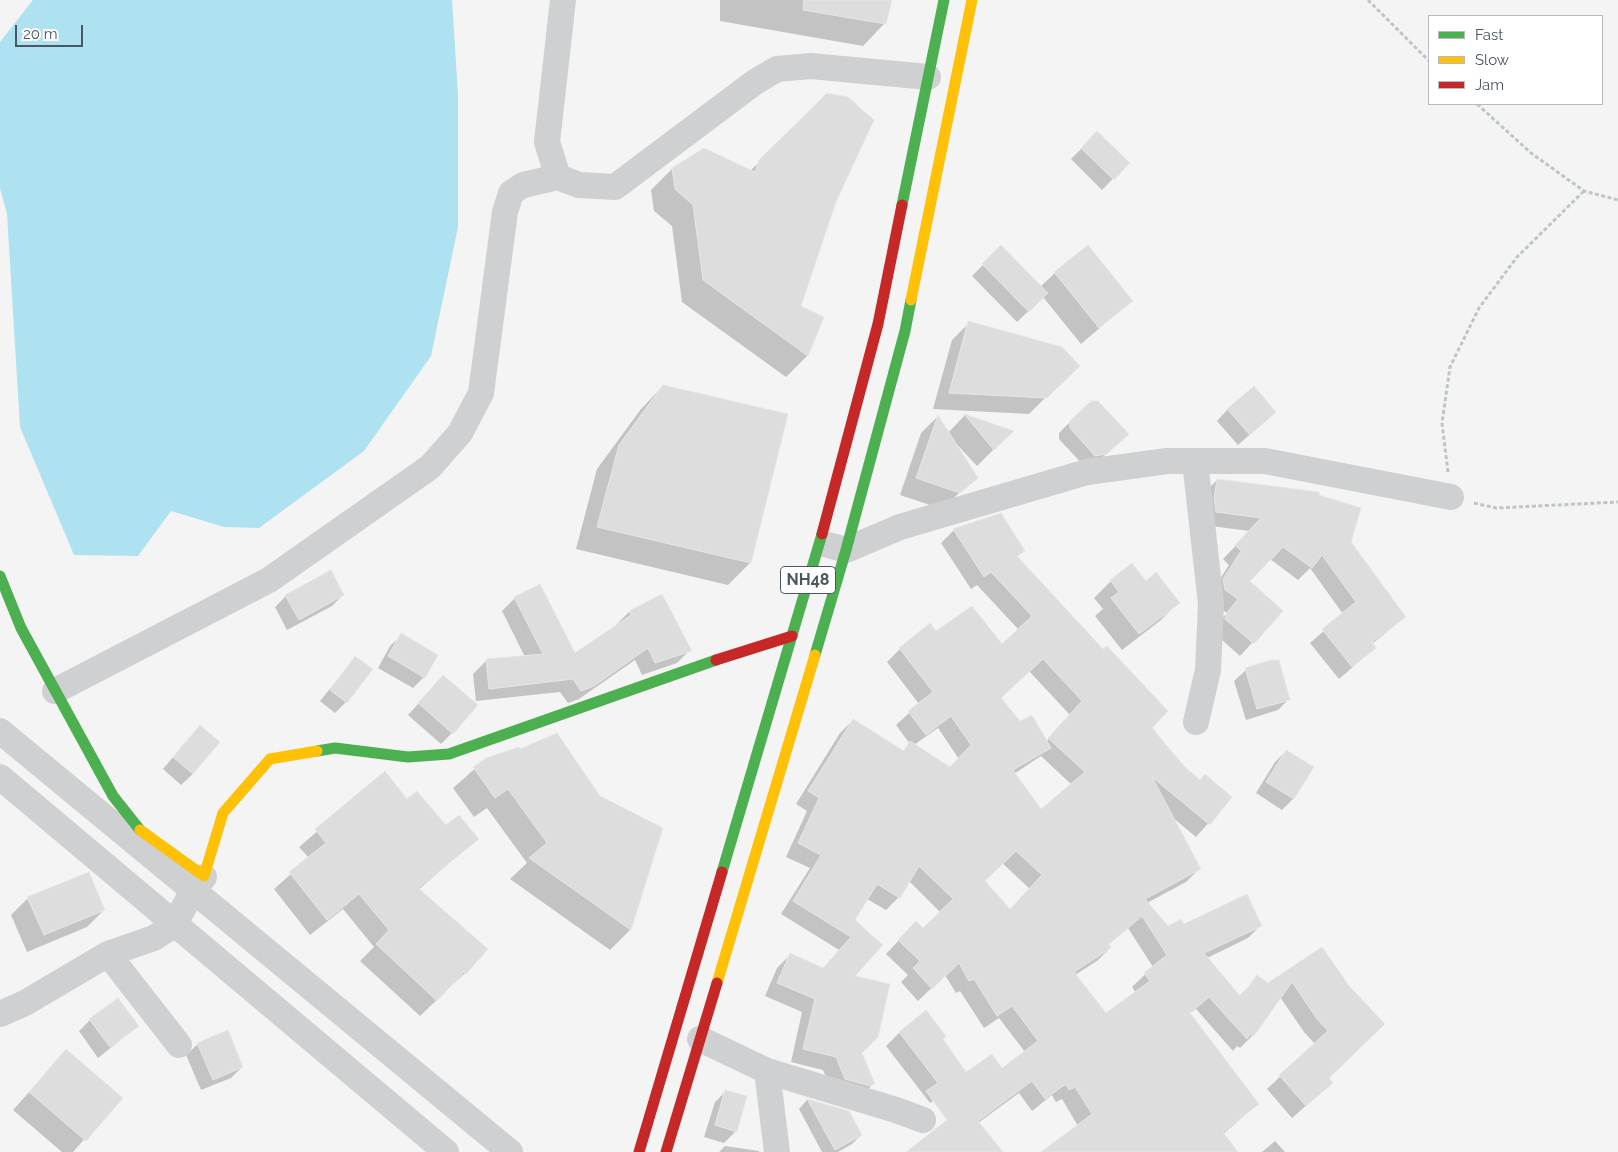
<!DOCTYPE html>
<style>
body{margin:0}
#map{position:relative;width:1618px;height:1152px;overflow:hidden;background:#f4f4f4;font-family:Raleway,sans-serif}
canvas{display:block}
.legend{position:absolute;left:1428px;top:15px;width:175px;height:90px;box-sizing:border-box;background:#fff;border:1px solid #b7bbc0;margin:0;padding:6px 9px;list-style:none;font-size:15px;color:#4a5661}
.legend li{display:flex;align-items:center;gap:10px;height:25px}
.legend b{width:25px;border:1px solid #b7bbc0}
.scale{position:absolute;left:15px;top:25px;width:68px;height:22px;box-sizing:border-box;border:2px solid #4a5661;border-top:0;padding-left:6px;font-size:15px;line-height:18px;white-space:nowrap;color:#4a5661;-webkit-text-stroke:4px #fff;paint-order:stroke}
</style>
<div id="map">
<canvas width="1618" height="1152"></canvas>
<ul class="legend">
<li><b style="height:6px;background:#4caf50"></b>Fast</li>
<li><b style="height:6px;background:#ffc107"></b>Slow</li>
<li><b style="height:6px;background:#c62828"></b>Jam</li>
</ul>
<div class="scale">20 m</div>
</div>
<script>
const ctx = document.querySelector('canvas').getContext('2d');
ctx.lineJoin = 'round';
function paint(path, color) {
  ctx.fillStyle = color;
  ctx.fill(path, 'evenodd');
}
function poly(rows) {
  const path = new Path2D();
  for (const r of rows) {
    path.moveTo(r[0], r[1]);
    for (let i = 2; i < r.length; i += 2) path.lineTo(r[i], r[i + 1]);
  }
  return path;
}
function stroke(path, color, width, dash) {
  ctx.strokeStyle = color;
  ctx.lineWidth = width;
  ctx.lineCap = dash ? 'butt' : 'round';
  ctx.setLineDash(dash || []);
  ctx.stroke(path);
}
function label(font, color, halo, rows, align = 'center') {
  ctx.font = font + ' Raleway,sans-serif';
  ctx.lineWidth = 4.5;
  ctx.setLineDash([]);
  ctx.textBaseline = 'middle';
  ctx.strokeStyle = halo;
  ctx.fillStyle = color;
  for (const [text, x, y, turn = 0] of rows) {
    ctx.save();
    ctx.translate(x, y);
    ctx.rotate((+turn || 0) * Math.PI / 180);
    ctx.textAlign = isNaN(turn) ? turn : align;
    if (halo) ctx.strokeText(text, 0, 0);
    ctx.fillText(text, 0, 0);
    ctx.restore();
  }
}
const water = poly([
 [33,0,452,0,458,95,458,227,431,356,364,451,259,528,224,527,171,511,138,556,74,555,20,427,7,214,0,188,0,42]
]);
const shadow = poly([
 [720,0,890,0,885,23,863,46,720,21],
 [827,95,835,202,799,307,823,318,807,356,786,377,682,302,672,226,654,211,651,190,672,169,750,171],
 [1097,133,1128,163,1102,190,1071,159],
 [1001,247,1040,287,1055,273,1131,301,1081,344,1043,297,1017,322,972,276],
 [969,323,1078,365,1029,414,933,409,952,340],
 [663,386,750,563,728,585,576,549,597,469,641,409],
 [1228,409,1263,423,1238,445,1217,421],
 [965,415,1011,432,977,466,950,437,976,477,942,509,900,495,921,433,937,417,948,433],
 [1070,422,1116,445,1094,465,1084,466,1059,439,1059,433],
 [1217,480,1349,542,1405,617,1372,644,1375,648,1339,679,1310,643,1343,614,1310,568,1298,580,1270,559,1248,581,1281,611,1240,656,1213,632,1213,628,1227,613,1212,603,1211,593,1229,565,1223,559,1250,531,1203,525,1204,493],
 [954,530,1023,550,1017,557,1184,768,1200,781,1231,798,1196,837,1172,817,1199,869,1186,882,1147,903,1168,928,1261,925,1248,938,1207,958,1239,997,1257,977,1268,985,1322,948,1349,988,1327,1078,1318,1095,1292,1118,1267,1089,1315,1044,1304,1032,1280,997,1253,1035,1240,1048,1237,1046,1233,1051,1196,1009,1189,1014,1258,1104,1223,1134,1236,1152,1043,1152,1078,1126,1062,1099,1056,1102,1052,1095,1032,1111,1019,1093,978,1123,1001,1152,907,1152,960,1111,949,1092,930,1103,886,1046,899,1033,926,1012,965,1074,1001,1070,1025,1052,999,1018,984,1028,960,991,956,993,945,975,918,1001,901,982,908,975,886,954,903,936,923,930,941,913,909,881,899,897,886,910,867,899,853,920,853,977,860,1053,873,1084,860,1097,832,1092,823,1070,791,1062,802,1012,765,996,777,968,790,955,823,969,839,950,781,914,810,868,786,857,807,811,796,804,840,733,853,720,903,751,910,744,896,725,919,704,887,662,900,649,930,625,936,633,1002,646,1019,630,977,585,971,589,941,543],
 [1029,671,1070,715,1046,742,1020,723,1000,698],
 [938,728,959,759,950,768,914,745],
 [1041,756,1072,785,1040,811,1014,774],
 [1002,863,1030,889,1010,910,983,881],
 [1128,928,1153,967,1132,987,1136,993,1106,1015,1075,975,1097,961,1110,948,1108,945],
 [1111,581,1145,583,1178,603,1161,620,1122,650,1095,616,1103,609,1094,598],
 [343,595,332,606,287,630,275,607,286,596],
 [662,595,690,650,677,663,642,675,635,660,579,699,568,703,560,692,476,701,473,674,486,661,525,657,502,611,515,598,574,655,616,625,629,612],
 [402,635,424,677,413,688,378,668,390,646],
 [355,658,346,702,335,713,320,701],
 [1246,670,1289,699,1278,710,1246,720,1234,681],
 [443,677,452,733,441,744,408,715],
 [189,738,193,774,181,785,163,769],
 [1286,751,1294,798,1282,810,1256,793,1275,762],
 [486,759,599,797,662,829,630,930,610,950,510,879,527,863,487,808,474,817,453,788],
 [385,773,407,800,445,827,477,839,418,890,465,973,420,1016,360,961,374,947,343,909,310,935,274,889,309,858,299,847],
 [28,898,104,910,87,927,27,952,11,915],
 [90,1020,138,1026,98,1058,79,1031],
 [198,1044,242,1067,231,1078,201,1090,186,1055],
 [66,1051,121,1098,73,1152,62,1152,13,1110],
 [726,1091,746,1097,735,1132,724,1143,704,1137,715,1102],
 [807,1100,848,1113,861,1135,852,1144,838,1152,822,1152,799,1109],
 [1275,1141,1285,1152,1262,1152],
 [725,1146,759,1151,759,1152,719,1152]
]);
const building = poly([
 [804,0,892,0,886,24,803,10,804,0],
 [827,93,848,97,874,120,836,202,801,306,824,317,808,356,703,280,693,205,675,189,672,168,704,148,755,172,759,160,827,93],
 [1097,131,1130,163,1114,180,1081,148,1097,131],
 [1001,245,1048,293,1029,312,982,264,1001,245],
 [1088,245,1133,301,1099,328,1054,272,1088,245],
 [968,321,1062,347,1080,366,1047,398,949,393,968,321],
 [663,385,788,414,751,563,597,527,619,445,663,385],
 [1254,386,1276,412,1250,435,1227,409,1254,386],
 [1091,401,1098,401,1129,434,1107,454,1095,456,1070,428,1070,421,1091,401],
 [964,414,1014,431,994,450,964,414],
 [938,415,978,478,960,493,916,478,938,415],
 [1217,479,1319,492,1319,495,1361,508,1351,542,1406,617,1372,642,1376,648,1352,667,1322,629,1356,602,1322,555,1312,568,1283,547,1250,581,1283,611,1254,644,1225,619,1226,614,1238,599,1225,590,1223,579,1241,551,1235,545,1261,518,1216,512,1214,498,1217,479],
 [1001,513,1025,551,1017,556,1103,649,1107,646,1168,711,1152,728,1155,732,1185,767,1200,780,1205,774,1232,797,1210,825,1152,777,1201,869,1145,899,1168,926,1181,919,1184,924,1247,894,1262,926,1204,953,1241,997,1257,975,1268,983,1322,947,1350,987,1385,1024,1329,1078,1333,1083,1306,1106,1279,1075,1328,1031,1317,1019,1292,982,1254,1036,1250,1034,1247,1039,1209,997,1190,1013,1259,1104,1223,1132,1238,1152,1041,1152,1092,1114,1075,1087,1069,1090,1066,1084,1045,1099,1032,1081,978,1121,1003,1152,906,1152,947,1120,926,1091,938,1083,899,1032,926,1010,946,1036,943,1039,966,1072,992,1054,1002,1068,1038,1041,1012,1006,997,1016,974,979,969,981,959,963,932,989,913,968,920,961,898,940,916,921,923,928,953,899,919,866,900,898,877,884,855,920,883,945,855,976,890,984,878,1037,862,1053,875,1084,870,1086,845,1079,836,1057,803,1049,815,999,777,983,790,953,823,968,851,937,793,901,821,855,798,843,819,798,808,791,853,719,904,751,910,741,950,767,971,745,951,716,926,735,908,711,933,692,899,648,930,623,936,631,972,606,1002,644,1032,616,991,572,984,577,953,529,1001,513],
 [1043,659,1082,701,1048,738,1085,772,1041,809,1013,770,1051,748,1032,715,1020,721,1001,698,1043,659],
 [1016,851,1042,875,1010,909,985,881,1016,851],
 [1142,916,1167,955,1144,973,1150,981,1106,1013,1074,972,1111,948,1109,944,1142,916],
 [1132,563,1146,581,1156,572,1180,603,1139,634,1111,598,1119,592,1110,580,1132,563],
 [331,570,344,595,299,620,285,595,331,570],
 [540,584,575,653,631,615,629,611,662,594,692,651,655,663,648,648,594,686,581,691,573,679,489,689,486,659,543,654,514,597,540,584],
 [401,633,438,655,425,678,388,656,401,633],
 [355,656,373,669,347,703,330,690,355,656],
 [1271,660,1279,660,1290,700,1257,709,1245,668,1271,660],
 [443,675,478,705,453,734,418,703,443,675],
 [200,725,220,742,193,774,173,757,200,725],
 [557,733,600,796,663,828,631,930,529,858,547,843,508,789,495,798,473,767,486,758,519,747,520,749,557,733],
 [1286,750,1314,767,1294,799,1266,782,1286,750],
 [385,771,407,799,417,791,446,825,459,815,479,839,418,888,488,949,466,974,464,972,437,1001,376,944,389,930,359,894,327,920,289,872,326,843,315,829,385,771],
 [89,872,105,910,44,935,27,897,89,872],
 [118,998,139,1026,110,1047,89,1019,118,998],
 [228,1030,243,1067,213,1080,197,1043,228,1030],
 [66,1049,123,1098,86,1141,29,1092,66,1049],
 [725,1090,747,1096,737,1132,715,1125,725,1090],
 [807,1099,849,1111,862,1135,835,1150,807,1099]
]);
const path = poly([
 [1368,0,1429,61],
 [1477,104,1531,153,1584,191,1618,200],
 [1448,472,1442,423,1450,367,1479,308,1517,257,1584,191],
 [1474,503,1496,508,1618,502]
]);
const street = poly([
 [563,0,547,142,558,177,579,185,615,187,755,82,777,69,811,66,928,77],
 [1195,461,1211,604,1208,670,1196,722],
 [828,545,846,550,900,527,1087,472,1167,461,1265,461,1451,497],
 [55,691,269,580,430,467,460,433,481,393,505,212,511,193,523,185,558,177],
 [0,731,510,1152],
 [0,777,446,1152],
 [0,1014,25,1003,108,954],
 [700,1039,767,1071,777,1152],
 [179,1045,108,954,154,938,175,924,193,890,204,877],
 [767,1071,896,1110,923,1120]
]);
const fast = poly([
 [902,205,944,0],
 [0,576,21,628,113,796,140,830],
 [815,655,846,550,905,331,911,300],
 [317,751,335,748,408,757,449,754,716,660],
 [722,872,822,534]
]);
const slow = poly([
 [911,300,972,0],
 [140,830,204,876,223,813,270,759,317,751],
 [717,983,815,655]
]);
const jam = poly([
 [822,534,878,324,902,205],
 [716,660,792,636],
 [639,1152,722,872],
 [666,1152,717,983]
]);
const shields = [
 [808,580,55]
];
const shieldNames = [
 ["NH48",808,580]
];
paint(water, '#aee2f0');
paint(shadow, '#0003');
paint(building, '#ddddde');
stroke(building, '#e5e6e7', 1);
stroke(path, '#bcc7c4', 3, [4, 2.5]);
stroke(street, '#ced0d2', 26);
stroke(fast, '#4caf50', 11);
stroke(slow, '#ffc107', 11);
stroke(jam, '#c62828', 11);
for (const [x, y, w] of shields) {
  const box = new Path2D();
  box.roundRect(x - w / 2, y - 13.5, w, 27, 4);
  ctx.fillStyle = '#fff';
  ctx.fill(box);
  stroke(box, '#4a5661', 1);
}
label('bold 16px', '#4a5661', null, shieldNames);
</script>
